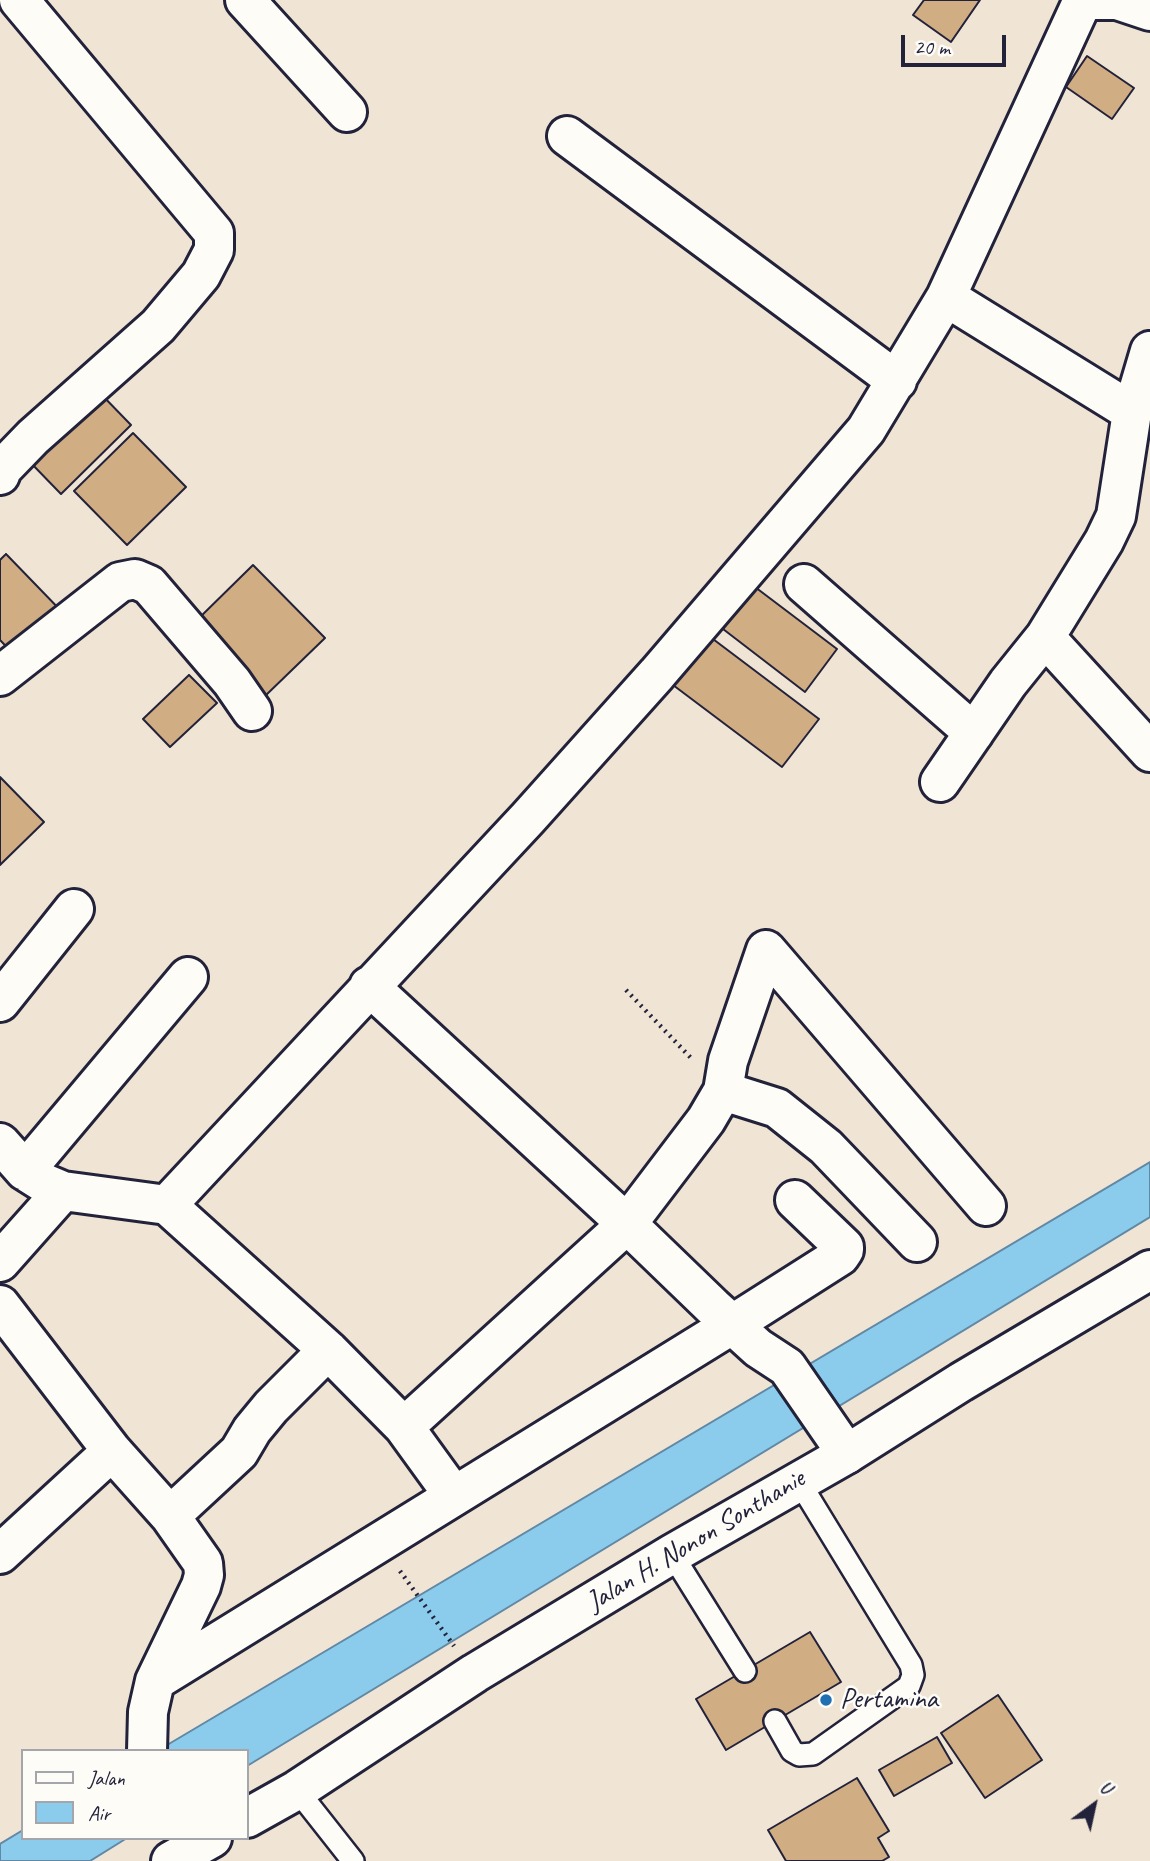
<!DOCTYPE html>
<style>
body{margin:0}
#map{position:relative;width:1150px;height:1861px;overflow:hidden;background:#f0e4d4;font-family:Caveat,sans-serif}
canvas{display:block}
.legend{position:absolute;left:21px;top:1749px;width:228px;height:91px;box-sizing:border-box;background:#fdfcf7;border:2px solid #a5a5ac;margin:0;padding:9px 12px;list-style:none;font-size:21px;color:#22223b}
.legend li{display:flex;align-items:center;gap:14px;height:35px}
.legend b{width:35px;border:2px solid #a5a5ac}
.north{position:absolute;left:1059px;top:1770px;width:70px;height:70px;-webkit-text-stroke:5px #fdfcf7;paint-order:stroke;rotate:33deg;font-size:19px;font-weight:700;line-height:28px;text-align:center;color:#22223b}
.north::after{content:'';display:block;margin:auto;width:24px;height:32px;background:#22223b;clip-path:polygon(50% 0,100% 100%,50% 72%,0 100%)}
.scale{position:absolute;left:901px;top:35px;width:105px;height:32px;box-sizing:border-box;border:4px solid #22223b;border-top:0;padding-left:9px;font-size:21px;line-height:24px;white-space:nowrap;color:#22223b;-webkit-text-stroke:5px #fdfcf7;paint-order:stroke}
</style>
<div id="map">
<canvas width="1150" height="1861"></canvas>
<ul class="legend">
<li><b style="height:9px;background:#fdfcf7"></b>Jalan</li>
<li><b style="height:19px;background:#8bccec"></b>Air</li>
</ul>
<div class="north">U</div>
<div class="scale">20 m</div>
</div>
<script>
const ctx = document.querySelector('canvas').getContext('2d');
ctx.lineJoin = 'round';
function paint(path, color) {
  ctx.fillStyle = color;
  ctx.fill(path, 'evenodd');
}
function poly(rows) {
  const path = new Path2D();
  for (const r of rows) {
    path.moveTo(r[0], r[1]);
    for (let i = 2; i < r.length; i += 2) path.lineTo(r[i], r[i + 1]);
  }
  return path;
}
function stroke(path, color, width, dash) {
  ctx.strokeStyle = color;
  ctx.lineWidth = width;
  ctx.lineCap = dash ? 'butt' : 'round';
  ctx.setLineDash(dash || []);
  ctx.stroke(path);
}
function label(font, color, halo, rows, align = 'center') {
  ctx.font = font + ' Caveat,sans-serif';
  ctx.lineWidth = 5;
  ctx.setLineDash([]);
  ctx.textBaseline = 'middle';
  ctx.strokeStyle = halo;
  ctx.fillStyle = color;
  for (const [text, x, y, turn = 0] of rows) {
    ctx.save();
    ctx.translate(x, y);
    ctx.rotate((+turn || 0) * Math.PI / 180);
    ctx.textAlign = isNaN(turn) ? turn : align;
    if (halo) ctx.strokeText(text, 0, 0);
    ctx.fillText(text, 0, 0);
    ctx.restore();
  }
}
const water = poly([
 [1150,1162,1150,1217,247,1766,247,1751,157,1751,1150,1162],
 [23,1830,23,1838,127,1838,90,1861,0,1861,0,1844,23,1830]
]);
const building = poly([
 [924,0,980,0,951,42,913,15,924,0],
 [1087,56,1134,88,1112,119,1066,87,1087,56],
 [98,391,131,425,61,494,28,460,98,391],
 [133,433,186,487,127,545,74,491,133,433],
 [6,554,66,616,20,661,0,640,0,560,6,554],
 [253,565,325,638,263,698,192,625,253,565],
 [755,587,837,649,805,692,723,629,755,587],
 [705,633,819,719,782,767,669,682,705,633],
 [189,675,217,703,170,747,143,719,189,675],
 [0,777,44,822,0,865,0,777],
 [810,1632,841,1682,726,1750,696,1699,810,1632],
 [998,1695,1042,1760,985,1798,941,1733,998,1695],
 [937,1737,952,1763,894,1796,879,1770,937,1737],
 [857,1778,889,1831,878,1838,889,1857,882,1861,786,1861,768,1830,857,1778]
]);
const path = poly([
 [626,990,691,1058],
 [400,1571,454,1646]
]);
const service = poly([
 [672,1554,745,1671],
 [775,1721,792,1751,799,1755,813,1754,909,1686,913,1675,911,1665,798,1480],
 [297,1790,353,1861]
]);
const minor = poly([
 [245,0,347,112],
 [1094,0,1117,0,1150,11],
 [567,136,897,381],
 [946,297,1132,412],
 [0,475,2,469,33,437,158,326,201,275,214,250,214,233,19,0],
 [804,584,974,733],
 [1045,637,1150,752],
 [0,676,120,582,135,579,149,585,232,682,252,711],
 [940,782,1008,683,1045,637,1104,541,1116,516,1132,412,1150,351],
 [369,986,627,1224,713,1307,758,1348,787,1367,847,1454],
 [0,1002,74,909],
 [723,1091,777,1108,826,1147,917,1242],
 [0,1143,25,1171,44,1183,63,1191,167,1205,328,1350,404,1427,454,1496],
 [25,1171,188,977],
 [167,1205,528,818,657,674,866,430,946,297,1083,0],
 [0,1262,63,1191],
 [0,1305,112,1451,170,1516,203,1563,204,1575,201,1586,155,1681,148,1712,147,1751],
 [404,1427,627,1224,706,1120,723,1091,728,1061,766,950,986,1206],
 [170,1516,239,1452,252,1430,271,1407,328,1350],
 [0,1554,112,1451],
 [155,1681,733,1324,840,1256,844,1250,844,1247,795,1200]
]);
const tertiary = poly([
 [247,1818,297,1790,475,1673,672,1554,847,1454,961,1382,1150,1270],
 [171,1861,212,1838]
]);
const markers = [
 [826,1700,7,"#1f6fb2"]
];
const streetNames = [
 ["Jalan H. Nonon Sonthanie",696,1541,-31]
];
const poiNames = [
 ["Pertamina",840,1700]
];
paint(water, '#8bccec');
stroke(water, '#6188a5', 2);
paint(building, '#d1ad83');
stroke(building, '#22223b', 2);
stroke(service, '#22223b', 26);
stroke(minor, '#22223b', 44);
stroke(tertiary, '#22223b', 44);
stroke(path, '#22223b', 4.5, [2, 5]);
stroke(service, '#fdfcf7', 21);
stroke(minor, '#fdfcf7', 38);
stroke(tertiary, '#fdfcf7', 38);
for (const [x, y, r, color] of markers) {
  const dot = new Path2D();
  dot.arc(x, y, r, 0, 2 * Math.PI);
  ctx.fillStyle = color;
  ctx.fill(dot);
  stroke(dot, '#fdfcf7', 2.5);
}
label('28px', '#22223b', '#fdfcf7', streetNames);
label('28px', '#22223b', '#fdfcf7', poiNames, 'left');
</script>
